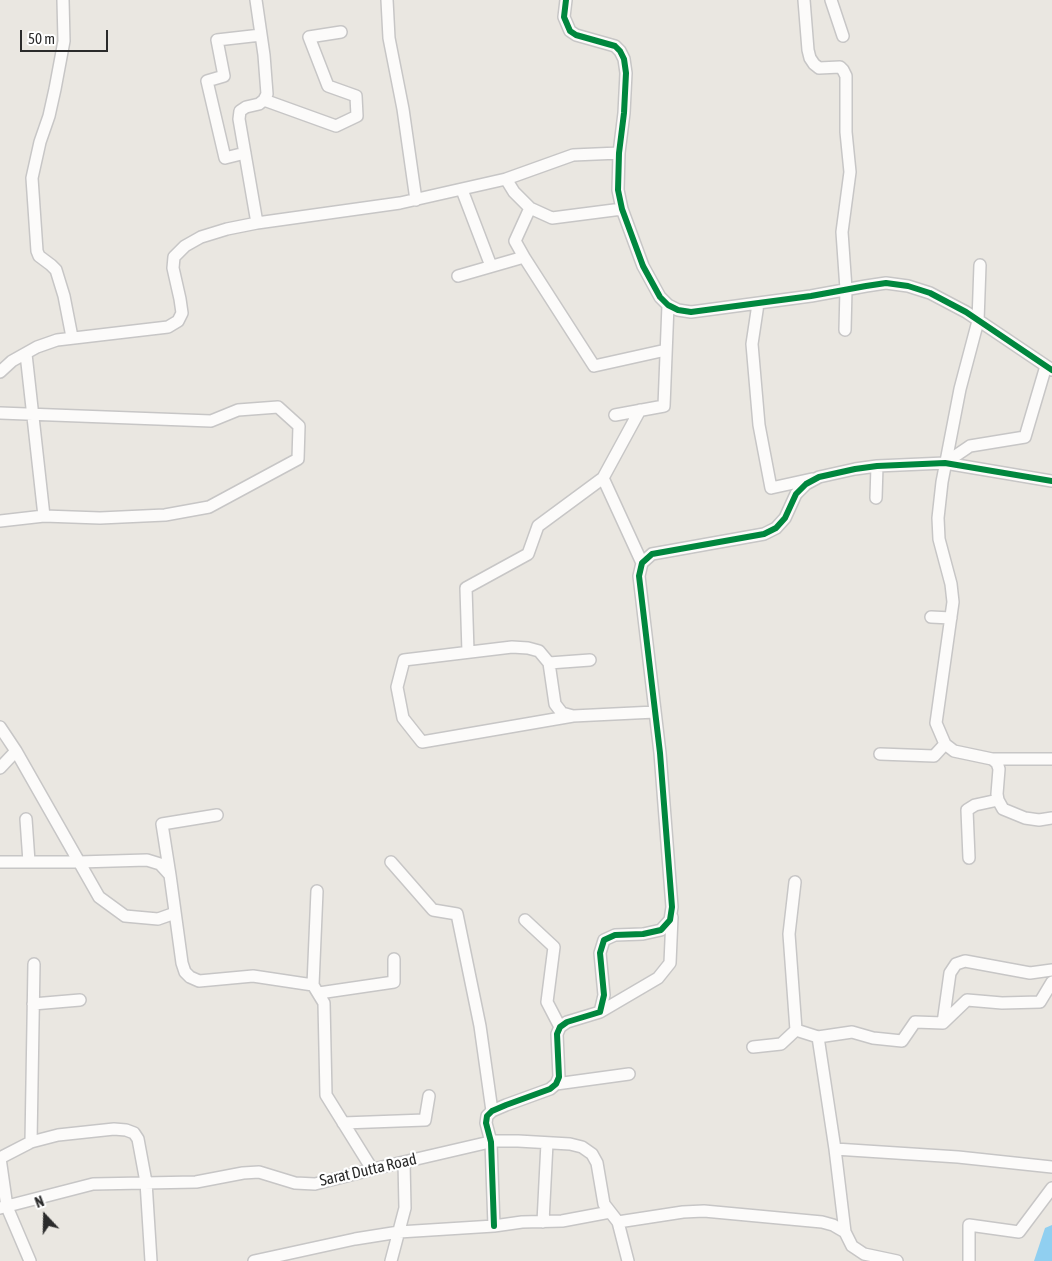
<!DOCTYPE html>
<style>
body{margin:0}
#map{position:relative;width:1052px;height:1261px;overflow:hidden;background:#eae7e1;font-family:"Asap Condensed",sans-serif}
canvas{display:block}
.north{position:absolute;left:20px;top:1191px;width:50px;height:50px;-webkit-text-stroke:4px #fff;paint-order:stroke;rotate:339deg;font-size:14px;font-weight:700;line-height:20px;text-align:center;color:#2b2b2b}
.north::after{content:'';display:block;margin:auto;width:18px;height:22px;background:#2b2b2b;clip-path:polygon(50% 0,100% 100%,50% 72%,0 100%)}
.scale{position:absolute;left:20px;top:30px;width:88px;height:22px;box-sizing:border-box;border:2px solid #2b2b2b;border-top:0;padding-left:6px;font-size:15px;line-height:18px;white-space:nowrap;color:#2b2b2b;-webkit-text-stroke:4px #fff;paint-order:stroke}
</style>
<div id="map">
<canvas width="1052" height="1261"></canvas>
<div class="north">N</div>
<div class="scale">50 m</div>
</div>
<script>
const ctx = document.querySelector('canvas').getContext('2d');
ctx.lineJoin = 'round';
function paint(path, color) {
  ctx.fillStyle = color;
  ctx.fill(path, 'evenodd');
}
function poly(rows) {
  const path = new Path2D();
  for (const r of rows) {
    path.moveTo(r[0], r[1]);
    for (let i = 2; i < r.length; i += 2) path.lineTo(r[i], r[i + 1]);
  }
  return path;
}
function stroke(path, color, width, dash) {
  ctx.strokeStyle = color;
  ctx.lineWidth = width;
  ctx.lineCap = dash ? 'butt' : 'round';
  ctx.setLineDash(dash || []);
  ctx.stroke(path);
}
function label(font, color, halo, rows, align = 'center') {
  ctx.font = font + ' "Asap Condensed",sans-serif';
  ctx.lineWidth = 4.5;
  ctx.setLineDash([]);
  ctx.textBaseline = 'middle';
  ctx.strokeStyle = halo;
  ctx.fillStyle = color;
  for (const [text, x, y, turn = 0] of rows) {
    ctx.save();
    ctx.translate(x, y);
    ctx.rotate((+turn || 0) * Math.PI / 180);
    ctx.textAlign = isNaN(turn) ? turn : align;
    if (halo) ctx.strokeText(text, 0, 0);
    ctx.fillText(text, 0, 0);
    ctx.restore();
  }
}
const water = poly([
 [1052,1225,1052,1261,1034,1261,1045,1228]
]);
const minor = poly([
 [63,0,64,41,55,89,49,116,40,142,32,178,37,251,39,256,51,265,56,270,64,296,72,337],
 [256,0,264,55,267,94,264,100,259,104,246,107,240,111,239,119,257,223],
 [387,0,389,38,403,109,416,200],
 [566,0,564,17,570,31,576,35,615,46,620,51,624,59,626,73,624,113,619,153,618,190,622,209,643,266,660,297,668,305,678,310,691,312,811,296,866,286,886,283,908,286,930,293,966,312,1052,370],
 [804,0,808,50,810,58,814,64,819,68,840,67,843,70,846,76,846,132,850,172,842,232,846,289,845,330],
 [831,0,843,36],
 [264,100,336,126,357,116,356,96,328,86,309,37,341,32],
 [245,153,225,158,207,81,224,76,217,40,261,35],
 [506,179,514,192,530,208,552,218,622,209],
 [462,190,491,266],
 [524,257,515,241,530,208],
 [980,265,978,321,960,389,942,482,938,518,939,539,951,584,953,602,936,723,945,744,954,751,992,759,997,763,999,769,997,794,998,800,1003,809,1025,818,1039,820,1052,818],
 [458,276,524,257,594,366,666,350],
 [758,304,752,344,759,425,771,488,812,479],
 [0,372,12,361,37,347,57,340,168,327,178,321,182,313,180,299,173,268,174,257,185,246,201,237,227,229,257,223,400,203,506,179,573,155,619,153],
 [640,410,603,478,642,563],
 [0,413,211,421,238,410,278,407,299,426,298,459,209,507,165,515,100,518,44,516],
 [615,415,664,406,668,305],
 [945,463,970,446,1025,437,1046,366],
 [876,498,877,466],
 [0,521,44,516,26,354],
 [931,617,951,618],
 [468,652,466,588,528,554,538,526,603,478],
 [549,663,590,660],
 [573,716,422,742,403,718,397,687,404,660,512,647,528,648,539,651,549,663,555,704,562,713,573,716,655,712],
 [0,727,16,751,99,897,125,916,158,919,175,913],
 [880,754,934,756,945,744],
 [992,759,1052,759],
 [0,768,16,751],
 [26,819,29,862],
 [969,858,967,810,975,805,998,800],
 [0,862,79,862,147,860,160,864,170,875,182,963,185,972,190,977,199,981,253,976,313,985,324,1003,326,1095,372,1169],
 [391,862,433,910,457,914,480,1026,492,1111],
 [170,875,162,824,217,815],
 [795,882,789,934,796,1030],
 [525,920,554,947,547,1002,560,1027],
 [313,985,317,891],
 [319,993,394,982,394,959],
 [33,1004,80,1000],
 [600,1012,658,978,670,963,672,917],
 [943,1023,950,973,956,964,965,961,1030,973,1052,970],
 [818,1037,835,1149,845,1232],
 [753,1047,781,1044,796,1030,818,1037,852,1032,873,1038,902,1041,915,1022,943,1023,967,1000,1002,1003,1040,1002,1052,982],
 [556,1084,629,1074],
 [343,1123,425,1120,429,1096],
 [31,1142,34,964],
 [835,1149,958,1157,1052,1167],
 [0,1158,31,1142,58,1135,114,1129,126,1130,134,1133,138,1139,146,1182,151,1261],
 [0,1158,7,1207,30,1261],
 [0,1208,93,1184,196,1182,243,1173,259,1172,295,1183,315,1184,382,1167,494,1141,518,1141,570,1144,582,1147,592,1154,597,1163,604,1204,618,1222,628,1261],
 [543,1222,547,1143],
 [618,1222,683,1212,704,1211,822,1222,833,1225,845,1232,852,1246,864,1254,897,1261],
 [494,1226,491,1142,486,1123,487,1116,492,1111,506,1105,550,1089,556,1084,559,1077,557,1034,560,1027,567,1022,600,1012,604,995,600,953,604,940,615,935,643,934,661,930,670,920,672,907,660,753,639,576,642,563,652,554,764,534,776,528,785,518,796,494,806,484,819,477,855,469,877,466,945,463,1052,481],
 [254,1261,355,1239,399,1232,494,1226,522,1222,562,1221,610,1212],
 [391,1261,405,1208,404,1162],
 [969,1261,969,1225,1019,1232,1052,1188]
]);
const cycleway = poly([
 [566,0,564,17,570,31,576,35,615,46,620,51,624,59,626,73,624,113,619,153,618,190,622,209,643,266,660,297,668,305,678,310,691,312,811,296,866,286,886,283,908,286,930,293,966,312,1052,370],
 [494,1226,491,1142,486,1123,487,1116,492,1111,506,1105,550,1089,556,1084,559,1077,557,1034,560,1027,567,1022,600,1012,604,995,600,953,604,940,615,935,643,934,661,930,670,920,672,907,660,753,639,576,642,563,652,554,764,534,776,528,785,518,796,494,806,484,819,477,855,469,877,466,945,463,1052,481]
]);
const streetNames = [
 ["Sarat Dutta Road",368,1170,-13]
];
paint(water, '#90cff0');
stroke(minor, '#c7c6c6', 14);
stroke(minor, '#fcfbfa', 11);
stroke(cycleway, '#00873e', 6);
label('16px', '#2b2b2b', '#fff', streetNames);
</script>
